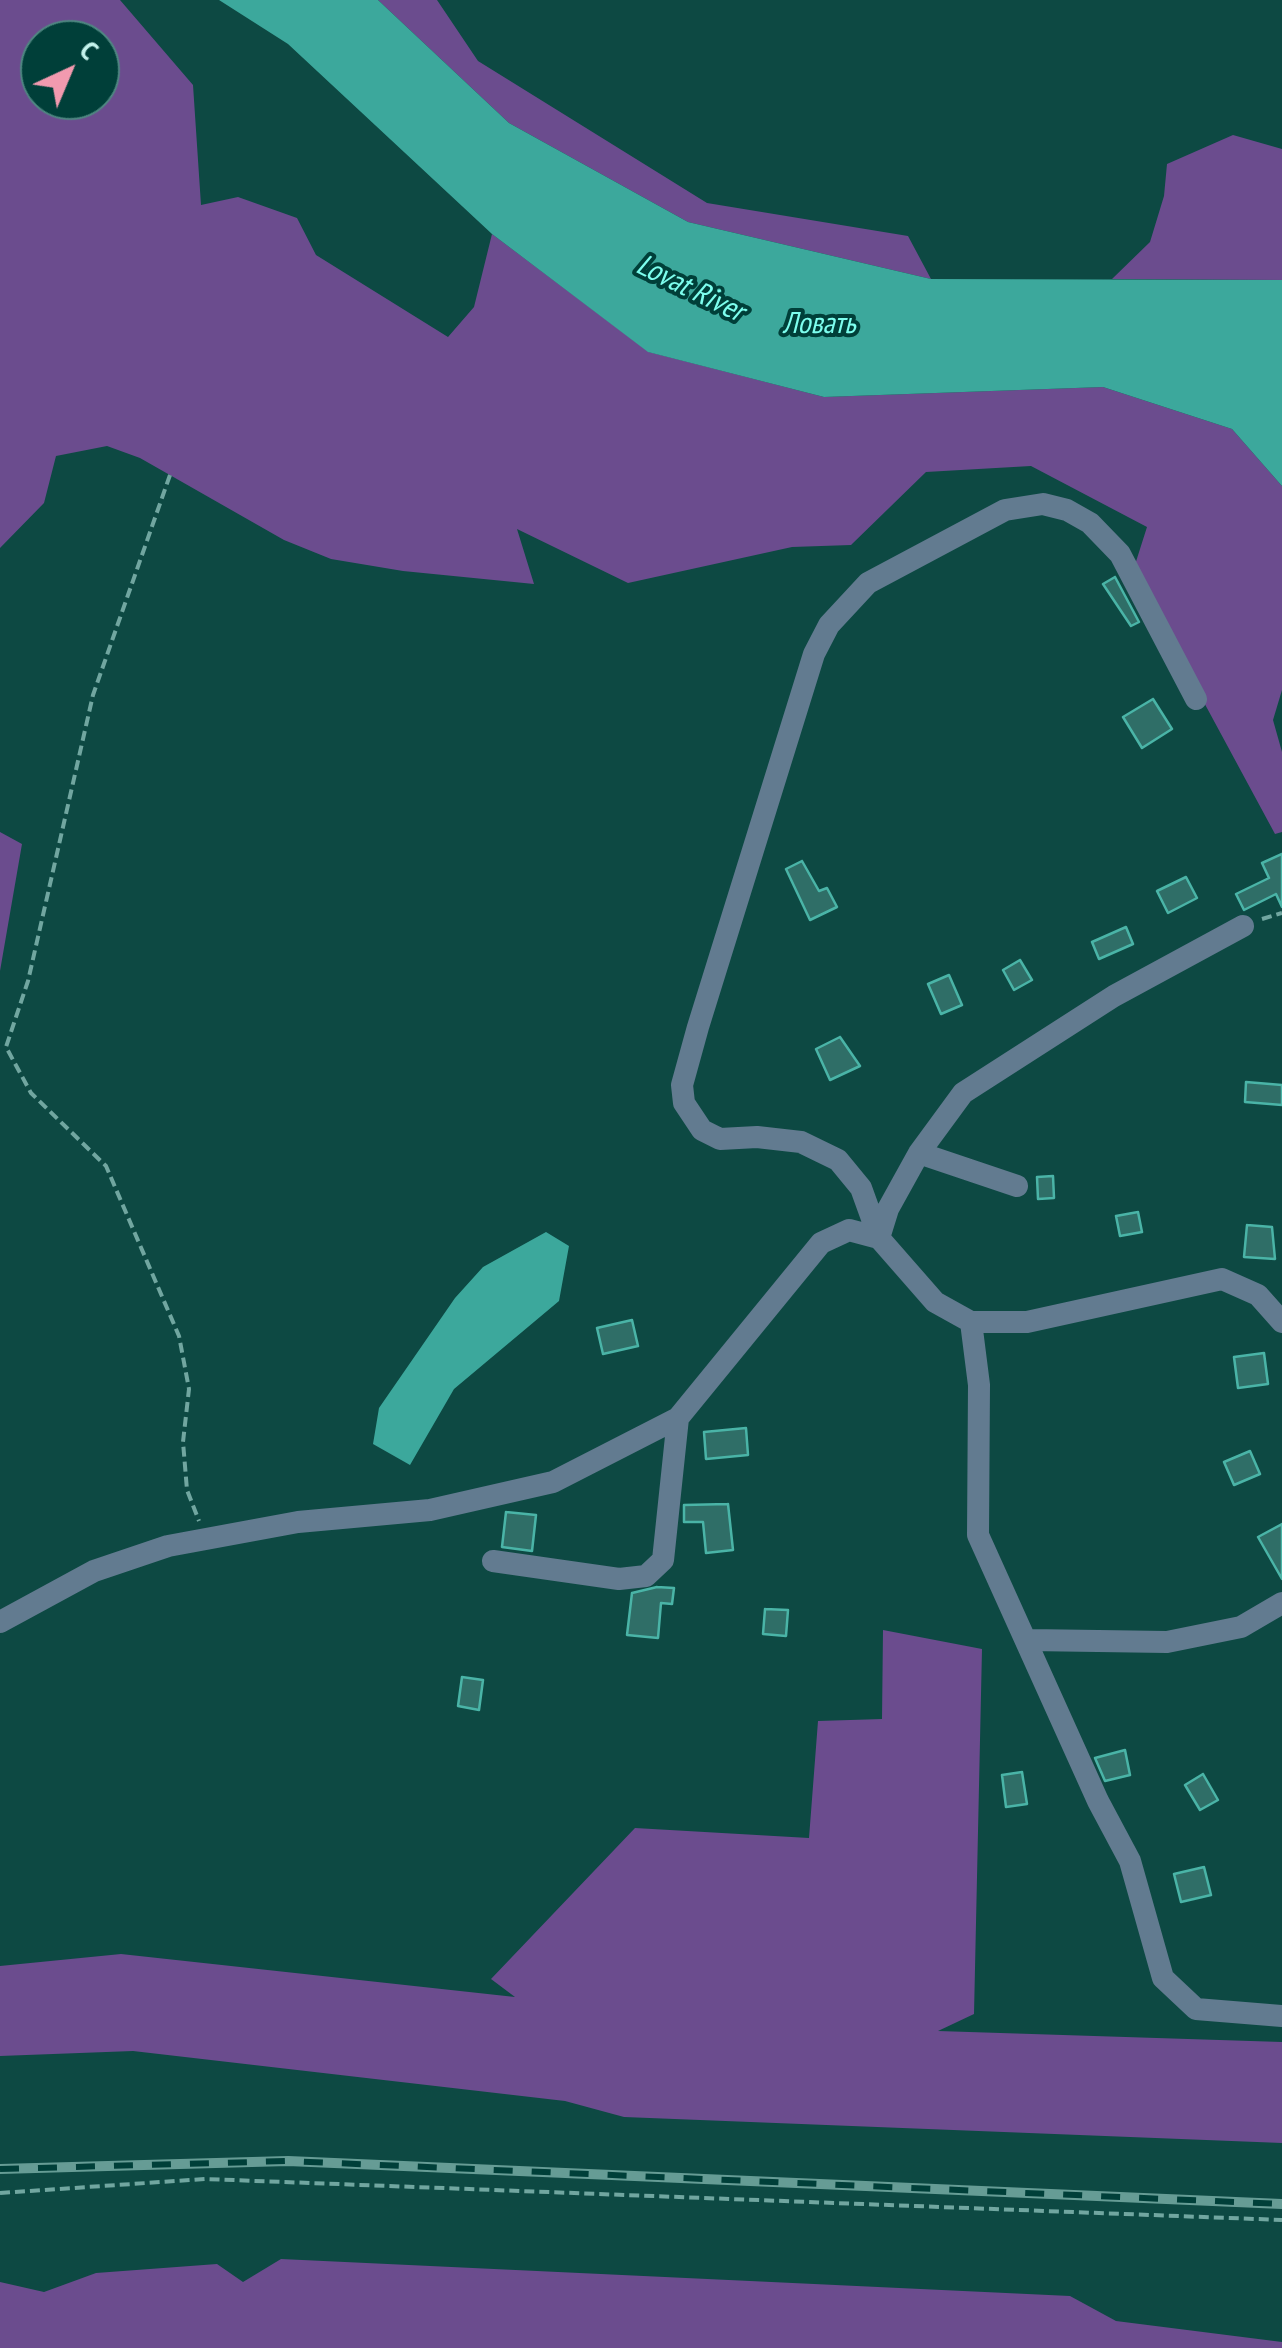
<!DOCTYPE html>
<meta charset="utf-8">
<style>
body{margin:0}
#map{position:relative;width:1282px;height:2348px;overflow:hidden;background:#0d4943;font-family:"PT Sans Narrow",sans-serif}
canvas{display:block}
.north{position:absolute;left:20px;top:20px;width:100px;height:100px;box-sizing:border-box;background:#003f39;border:2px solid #4e8781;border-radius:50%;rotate:44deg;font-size:28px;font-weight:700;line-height:40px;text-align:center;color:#c4f3ec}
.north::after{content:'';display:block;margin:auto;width:35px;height:45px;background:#f29aaf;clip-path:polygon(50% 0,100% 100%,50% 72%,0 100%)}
</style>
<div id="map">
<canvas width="1282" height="2348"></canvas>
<div class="north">С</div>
</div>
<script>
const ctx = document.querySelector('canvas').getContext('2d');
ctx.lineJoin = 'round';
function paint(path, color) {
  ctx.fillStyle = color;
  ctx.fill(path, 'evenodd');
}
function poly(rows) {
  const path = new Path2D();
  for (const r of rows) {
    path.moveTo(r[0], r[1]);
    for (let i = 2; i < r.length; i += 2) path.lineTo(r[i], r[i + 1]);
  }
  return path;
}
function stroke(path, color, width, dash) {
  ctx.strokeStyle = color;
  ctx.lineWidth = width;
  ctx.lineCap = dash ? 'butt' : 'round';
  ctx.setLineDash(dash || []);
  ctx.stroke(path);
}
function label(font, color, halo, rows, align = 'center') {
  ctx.font = font + ' "PT Sans Narrow",sans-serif';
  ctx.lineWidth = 8;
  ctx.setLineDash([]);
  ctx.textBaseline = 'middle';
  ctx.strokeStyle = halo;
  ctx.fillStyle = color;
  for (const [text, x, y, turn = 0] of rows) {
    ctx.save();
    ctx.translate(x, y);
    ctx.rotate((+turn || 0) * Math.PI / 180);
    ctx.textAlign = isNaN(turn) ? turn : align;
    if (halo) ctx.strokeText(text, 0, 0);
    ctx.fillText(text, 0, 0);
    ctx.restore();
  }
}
const green = poly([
 [0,0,120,0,193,85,201,205,238,197,297,218,316,255,448,337,474,307,492,234,649,352,824,397,1103,387,1232,429,1282,486,1282,690,1273,720,1282,752,1282,832,1275,834,1133,571,1147,527,1031,466,926,472,851,545,792,547,628,583,517,529,534,584,403,571,331,559,284,540,140,458,107,446,56,456,44,503,0,548],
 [40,40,100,40,100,100,40,100],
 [378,0,437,0,478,61,707,203,908,236,931,279,688,222,509,123],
 [1233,135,1282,149,1282,280,1112,279,1150,242,1164,196,1167,164],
 [0,832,22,844,0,971],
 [883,1630,982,1649,974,2014,938,2031,1282,2042,1282,2143,624,2117,565,2101,133,2051,0,2056,0,1966,121,1954,515,1997,491,1979,635,1828,809,1838,818,1721,882,1719],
 [281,2259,1070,2296,1116,2321,1282,2342,1282,2348,0,2348,0,2282,44,2292,96,2273,217,2264,243,2282]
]);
const water = poly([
 [219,0,378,0,509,123,688,222,931,279,1282,280,1282,486,1232,429,1103,387,824,397,648,352,492,234,288,44],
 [546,1232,569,1246,559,1301,454,1389,410,1465,373,1444,379,1408,455,1298,483,1267]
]);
const building = poly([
 [1115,577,1139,622,1131,626,1103,584,1115,577],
 [1153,699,1172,729,1142,748,1123,717,1153,699],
 [1282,854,1282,907,1276,894,1244,910,1236,894,1269,878,1262,863,1282,854],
 [802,861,819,891,827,888,837,907,810,920,786,869,802,861],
 [1186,877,1197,898,1168,913,1157,891,1186,877],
 [1126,927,1133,944,1099,959,1092,942,1126,927],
 [1020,960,1032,980,1014,990,1003,970,1020,960],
 [949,975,962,1005,941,1014,928,984,949,975],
 [840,1037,860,1066,830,1080,816,1049,840,1037],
 [1246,1082,1282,1085,1282,1105,1245,1102,1246,1082],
 [1053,1176,1054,1198,1038,1199,1037,1177,1053,1176],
 [1138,1212,1142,1232,1120,1236,1116,1216,1138,1212],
 [1247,1225,1272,1227,1275,1259,1244,1257,1247,1225],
 [632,1320,638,1346,603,1354,597,1328,632,1320],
 [1264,1353,1268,1384,1238,1388,1234,1357,1264,1353],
 [746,1428,748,1455,706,1459,704,1432,746,1428],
 [1250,1451,1260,1474,1234,1485,1224,1462,1250,1451],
 [728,1504,733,1550,706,1553,703,1522,684,1522,684,1505,728,1504],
 [506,1512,536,1515,532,1551,502,1547,506,1512],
 [1282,1524,1282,1579,1258,1537,1282,1524],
 [657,1587,674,1588,672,1604,661,1603,658,1638,627,1635,632,1593,657,1587],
 [765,1609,788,1610,786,1636,763,1634,765,1609],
 [462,1677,483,1680,479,1710,458,1706,462,1677],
 [1125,1750,1130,1775,1105,1781,1095,1758,1125,1750],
 [1022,1772,1027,1804,1006,1807,1002,1775,1022,1772],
 [1203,1774,1218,1800,1200,1810,1185,1785,1203,1774],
 [1204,1867,1211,1895,1181,1902,1174,1874,1204,1867]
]);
const path = poly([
 [170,475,93,695,28,981,6,1047,31,1093,106,1166,179,1336,189,1389,183,1442,187,1490,199,1521],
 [1262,919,1282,913],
 [0,2193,205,2179,1282,2220]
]);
const minor = poly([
 [1196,699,1120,554,1090,523,1067,510,1043,504,1005,510,868,583,829,625,814,654,698,1027,682,1085,684,1103,702,1130,720,1139,757,1137,801,1142,838,1160,861,1188,879,1238,935,1302,971,1322,1027,1322,1222,1279,1258,1295,1282,1322],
 [919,1153,1017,1186],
 [971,1322,979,1385,978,1535,1098,1801,1130,1861,1163,1978,1196,2009,1282,2016],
 [493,1561,619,1579,646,1576,663,1560,678,1418],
 [0,1622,94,1571,168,1546,298,1522,430,1510,553,1482,678,1418,821,1243,849,1230,879,1238,888,1209,919,1153,963,1093,1114,996,1243,926],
 [1029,1640,1167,1642,1241,1627,1282,1603]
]);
const rail = poly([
 [0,2169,288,2161,1282,2204]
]);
const waterNames = [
 ["Lovat River",690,289,26],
 ["Ловать",819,324]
];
paint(green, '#6b4c8e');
paint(water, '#3ca89c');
paint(building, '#2f6e67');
stroke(building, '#4ab4a7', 2.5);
stroke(path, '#71a6a0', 4, [10, 5]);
stroke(minor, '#627b90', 22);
stroke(rail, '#669c95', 10);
stroke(rail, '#003f39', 6, [19]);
label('italic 30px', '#7dfeee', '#003f39', waterNames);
</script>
